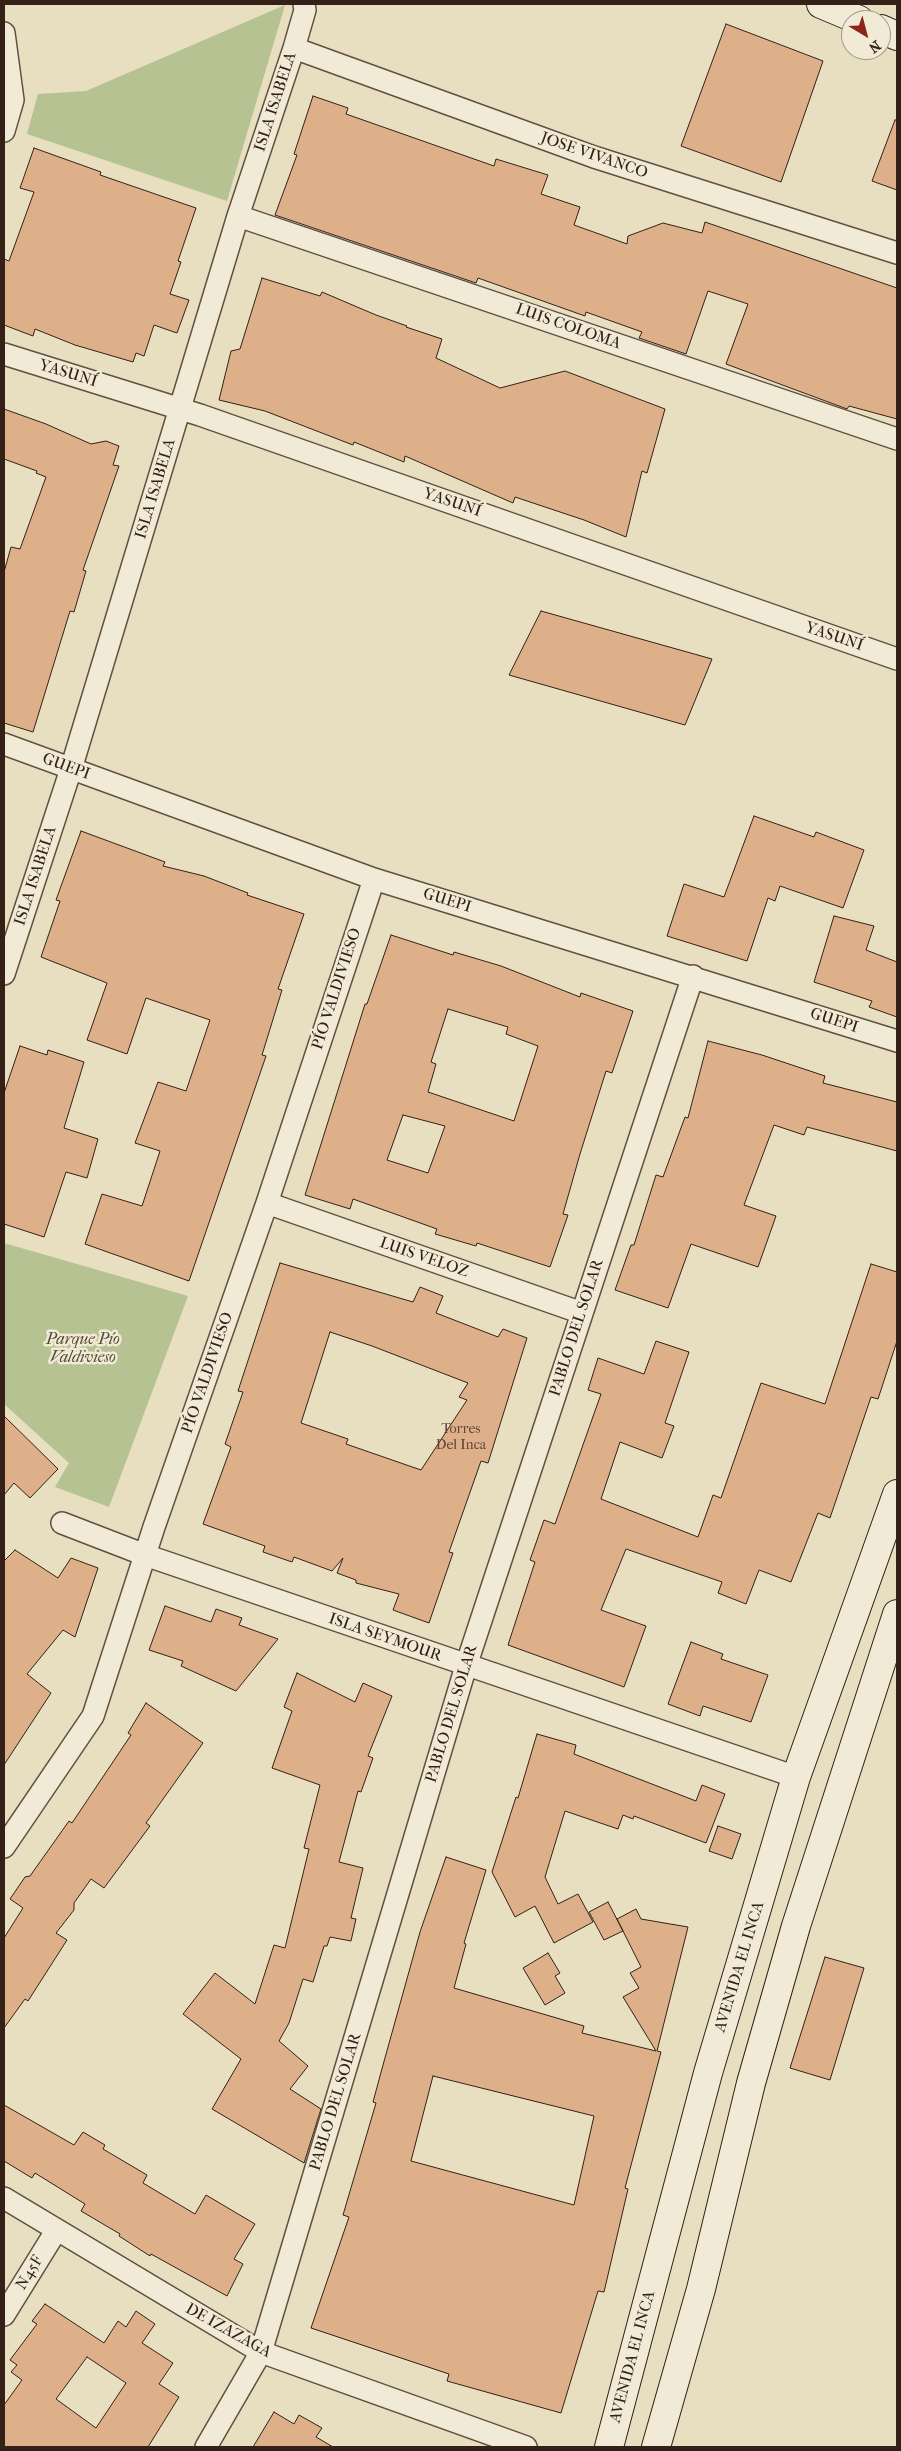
<!DOCTYPE html>
<meta charset="utf-8">
<style>
body{margin:0}
#map{position:relative;width:901px;height:2451px;overflow:hidden;background:#e8dfc0;font-family:"IM FELL French Canon",serif}
canvas{display:block}
.frame{position:absolute;inset:0;border:5px solid #342017;pointer-events:none}
.north{position:absolute;left:841px;top:10px;width:50px;height:50px;box-sizing:border-box;background:#f0ead6;border:1px solid #a5998a;border-radius:50%;rotate:143deg;font-size:14px;font-weight:700;line-height:20px;text-align:center;color:#342017}
.north::after{content:'';display:block;margin:auto;width:18px;height:22px;background:#8f2418;clip-path:polygon(50% 0,100% 100%,50% 72%,0 100%)}
</style>
<div id="map">
<canvas width="901" height="2451"></canvas>
<div class="frame"></div>
<div class="north">N</div>
</div>
<script>
const ctx = document.querySelector('canvas').getContext('2d');
ctx.lineJoin = 'round';
function paint(path, color) {
  ctx.fillStyle = color;
  ctx.fill(path, 'evenodd');
}
function poly(rows) {
  const path = new Path2D();
  for (const r of rows) {
    path.moveTo(r[0], r[1]);
    for (let i = 2; i < r.length; i += 2) path.lineTo(r[i], r[i + 1]);
  }
  return path;
}
function stroke(path, color, width, dash) {
  ctx.strokeStyle = color;
  ctx.lineWidth = width;
  ctx.lineCap = dash ? 'butt' : 'round';
  ctx.setLineDash(dash || []);
  ctx.stroke(path);
}
function label(font, color, halo, rows, align = 'center') {
  ctx.font = font + ' "IM FELL French Canon",serif';
  ctx.lineWidth = 5;
  ctx.setLineDash([]);
  ctx.textBaseline = 'middle';
  ctx.strokeStyle = halo;
  ctx.fillStyle = color;
  for (const [text, x, y, turn = 0] of rows) {
    ctx.save();
    ctx.translate(x, y);
    ctx.rotate((+turn || 0) * Math.PI / 180);
    ctx.textAlign = isNaN(turn) ? turn : align;
    if (halo) ctx.strokeText(text, 0, 0);
    ctx.fillText(text, 0, 0);
    ctx.restore();
  }
}
const green = poly([
 [285,5,227,201,27,134,38,94,86,91],
 [4,1243,188,1296,109,1507,55,1487,69,1463,4,1404]
]);
const building = poly([
 [726,24,823,61,781,182,681,146,726,24],
 [313,96,348,108,346,114,494,166,496,159,548,175,541,194,580,207,574,225,627,244,628,236,663,223,702,233,705,222,897,288,897,419,849,406,847,409,726,364,748,304,708,291,686,354,639,338,642,332,586,312,585,316,478,278,476,283,275,215,297,155,294,154,313,96],
 [895,120,897,120,897,190,872,181,895,120],
 [34,148,101,172,100,175,196,208,178,261,181,262,170,294,189,300,177,333,154,325,144,356,136,353,133,362,75,345,35,329,33,336,4,325,4,259,9,261,34,192,20,188,34,148],
 [262,278,320,296,322,292,376,315,407,326,406,327,442,339,436,358,500,388,565,371,665,409,647,473,642,471,626,537,584,520,515,497,513,503,405,456,404,462,354,442,353,445,265,411,219,400,231,351,240,349,262,278],
 [4,409,46,424,91,444,106,441,119,446,113,465,119,466,83,570,86,571,74,612,70,611,33,732,4,723,4,572,11,547,20,549,46,477,36,473,37,471,4,459,4,409],
 [541,611,712,659,685,725,509,675,541,611],
 [754,816,814,837,816,832,864,850,843,908,780,886,775,901,768,898,747,961,667,936,684,884,724,897,754,816],
 [81,831,165,862,163,866,204,876,248,893,247,895,304,914,278,989,282,990,262,1055,266,1056,189,1281,85,1244,102,1194,142,1206,160,1151,135,1143,158,1082,186,1091,210,1020,146,998,127,1054,87,1040,107,983,41,957,60,901,56,900,81,831],
 [834,916,874,926,866,950,897,962,897,1017,869,1007,872,1001,814,982,834,916],
 [391,935,453,955,454,952,501,966,580,997,581,993,633,1011,612,1073,606,1071,580,1154,563,1214,568,1215,550,1267,477,1243,476,1246,435,1234,437,1229,353,1199,350,1209,305,1195,365,1004,367,1004,391,935],
 [448,1009,508,1027,506,1034,538,1046,514,1121,428,1092,436,1064,431,1062,448,1009],
 [403,1115,445,1126,428,1173,387,1160,403,1115],
 [708,1041,762,1055,825,1076,823,1083,897,1102,897,1151,807,1127,804,1135,774,1125,744,1205,776,1216,758,1267,691,1244,668,1308,615,1290,631,1245,634,1245,656,1175,663,1177,685,1117,688,1118,708,1041],
 [20,1046,47,1055,48,1050,84,1062,64,1128,98,1139,87,1178,66,1172,44,1237,4,1224,4,1093,20,1046],
 [280,1263,413,1302,420,1287,443,1296,436,1313,498,1337,503,1329,527,1338,488,1463,481,1461,449,1552,453,1553,429,1623,393,1610,399,1594,356,1583,356,1580,337,1573,343,1558,332,1571,294,1557,292,1562,263,1552,265,1546,203,1524,231,1447,225,1444,243,1392,238,1391,280,1263],
 [330,1332,372,1346,468,1383,459,1397,467,1400,421,1470,346,1444,348,1439,301,1423,330,1332],
 [871,1264,897,1272,897,1341,878,1399,871,1397,830,1518,818,1513,791,1582,759,1570,746,1604,718,1593,722,1582,626,1549,601,1610,646,1626,624,1687,508,1645,535,1562,530,1560,544,1520,555,1524,601,1394,588,1390,598,1358,644,1374,656,1341,689,1352,665,1423,674,1426,662,1458,620,1442,601,1499,698,1537,713,1495,721,1498,761,1383,825,1404,871,1264],
 [4,1416,58,1469,30,1498,14,1483,4,1495,4,1416],
 [15,1550,58,1578,71,1558,98,1568,75,1637,63,1630,27,1674,51,1693,4,1765,4,1561,15,1550],
 [165,1606,211,1622,216,1609,242,1618,239,1625,278,1639,236,1691,181,1666,183,1661,149,1650,165,1606],
 [691,1642,723,1654,721,1659,768,1675,751,1722,703,1706,700,1716,668,1704,691,1642],
 [297,1673,355,1702,363,1683,392,1696,368,1756,373,1758,361,1792,358,1791,339,1862,363,1868,351,1918,356,1919,351,1941,330,1937,327,1946,324,1946,313,1982,303,1979,289,2023,279,2041,308,2066,290,2089,321,2109,304,2163,212,2109,241,2059,183,2014,215,1973,255,2004,274,1945,285,1948,309,1849,304,1848,320,1785,272,1768,292,1711,284,1707,297,1673],
 [146,1703,203,1743,146,1823,150,1826,104,1888,91,1879,74,1903,74,1910,56,1933,67,1940,28,2001,25,1999,4,2028,4,1938,23,1908,10,1899,25,1877,30,1876,69,1821,72,1823,131,1735,128,1733,146,1703],
 [537,1734,576,1745,574,1754,696,1801,702,1785,725,1794,706,1843,634,1816,633,1819,623,1815,618,1829,565,1811,545,1877,558,1904,578,1894,593,1922,554,1943,535,1906,515,1917,492,1872,516,1797,518,1798,537,1734],
 [718,1826,741,1834,732,1859,709,1851,718,1826],
 [446,1857,486,1870,464,1943,466,1944,454,1988,584,2026,582,2033,656,2051,623,1997,639,1988,630,1973,641,1967,617,1919,636,1909,641,1919,688,1927,657,2051,661,2052,625,2188,628,2189,604,2292,598,2291,561,2413,447,2381,449,2374,311,2328,349,2217,343,2215,376,2103,373,2102,383,2065,420,1932,446,1857],
 [433,2076,594,2116,574,2205,411,2161,433,2076],
 [608,1902,623,1931,604,1940,589,1912,608,1902],
 [548,1953,560,1973,555,1976,565,1993,545,2005,523,1968,548,1953],
 [825,1957,864,1968,830,2080,790,2068,825,1957],
 [4,2105,74,2145,83,2132,105,2145,103,2149,147,2175,143,2183,195,2214,206,2195,255,2224,234,2259,243,2264,227,2296,151,2254,150,2256,119,2236,120,2234,81,2211,85,2204,35,2173,32,2178,4,2161,4,2105],
 [45,2304,104,2343,118,2321,126,2327,136,2311,155,2324,142,2343,173,2363,159,2384,179,2397,148,2447,4,2447,4,2405,22,2380,11,2372,17,2365,10,2360,37,2324,32,2321,45,2304],
 [87,2357,126,2383,96,2428,56,2399,87,2357],
 [274,2412,294,2424,299,2415,322,2428,316,2437,333,2447,253,2447,274,2412]
]);
const minor = poly([
 [4,33,13,100,4,131],
 [294,48,594,157,897,253],
 [238,216,897,439],
 [4,354,200,415,897,659],
 [4,744,374,879,897,1041],
 [4,974,71,769,238,216,294,48,305,10,304,4],
 [267,1203,582,1313],
 [62,1523,145,1555,796,1777],
 [4,1847,93,1716,154,1527,267,1203,374,879],
 [4,2198,261,2352,526,2447],
 [4,2315,56,2231],
 [206,2447,261,2352,466,1666,693,976]
]);
const secondary = poly([
 [821,4,859,20],
 [881,29,897,36],
 [609,2447,708,2073,796,1777,897,1494],
 [656,2447,701,2289,751,2083,796,1926,897,1614]
]);
const numberNames = [
 ["Torres",461,1430],
 ["Del Inca",461,1446]
];
const streetNames = [
 ["ISLA ISABELA",276,102,-72],
 ["JOSE VIVANCO",594,156,19],
 ["LUIS COLOMA",568,327,19],
 ["YASUNÍ",68,374,17],
 ["ISLA ISABELA",156,489,-73],
 ["YASUNÍ",452,503,19],
 ["YASUNÍ",834,637,19],
 ["GUEPI",66,767,20],
 ["ISLA ISABELA",36,876,-72],
 ["GUEPI",447,901,17],
 ["PÍO VALDIVIESO",337,989,-72],
 ["GUEPI",834,1021,18],
 ["LUIS VELOZ",424,1258,19],
 ["PABLO DEL SOLAR",577,1328,-72],
 ["PÍO VALDIVIESO",208,1373,-71],
 ["ISLA SEYMOUR",385,1638,19],
 ["PABLO DEL SOLAR",452,1714,-73],
 ["AVENIDA EL INCA",740,1967,-73],
 ["PABLO DEL SOLAR",336,2102,-73],
 ["N45F",30,2273,-58],
 ["DE IZAZAGA",228,2331,29],
 ["AVENIDA EL INCA",633,2357,-75]
];
const parkNames = [
 ["Parque Pío",83,1340],
 ["Valdivieso",83,1358]
];
paint(green, '#b6c292');
paint(building, '#ddb08a');
stroke(building, '#342017', 1);
stroke(minor, '#615041', 24);
stroke(secondary, '#342017', 30);
stroke(minor, '#f0ead6', 21);
stroke(secondary, '#f0ead6', 28);
label('14px', '#5e4434', null, numberNames);
label('16px', '#342017', '#f0ead6', streetNames);
label('italic 16px', '#544836', '#f0ead6', parkNames);
</script>
